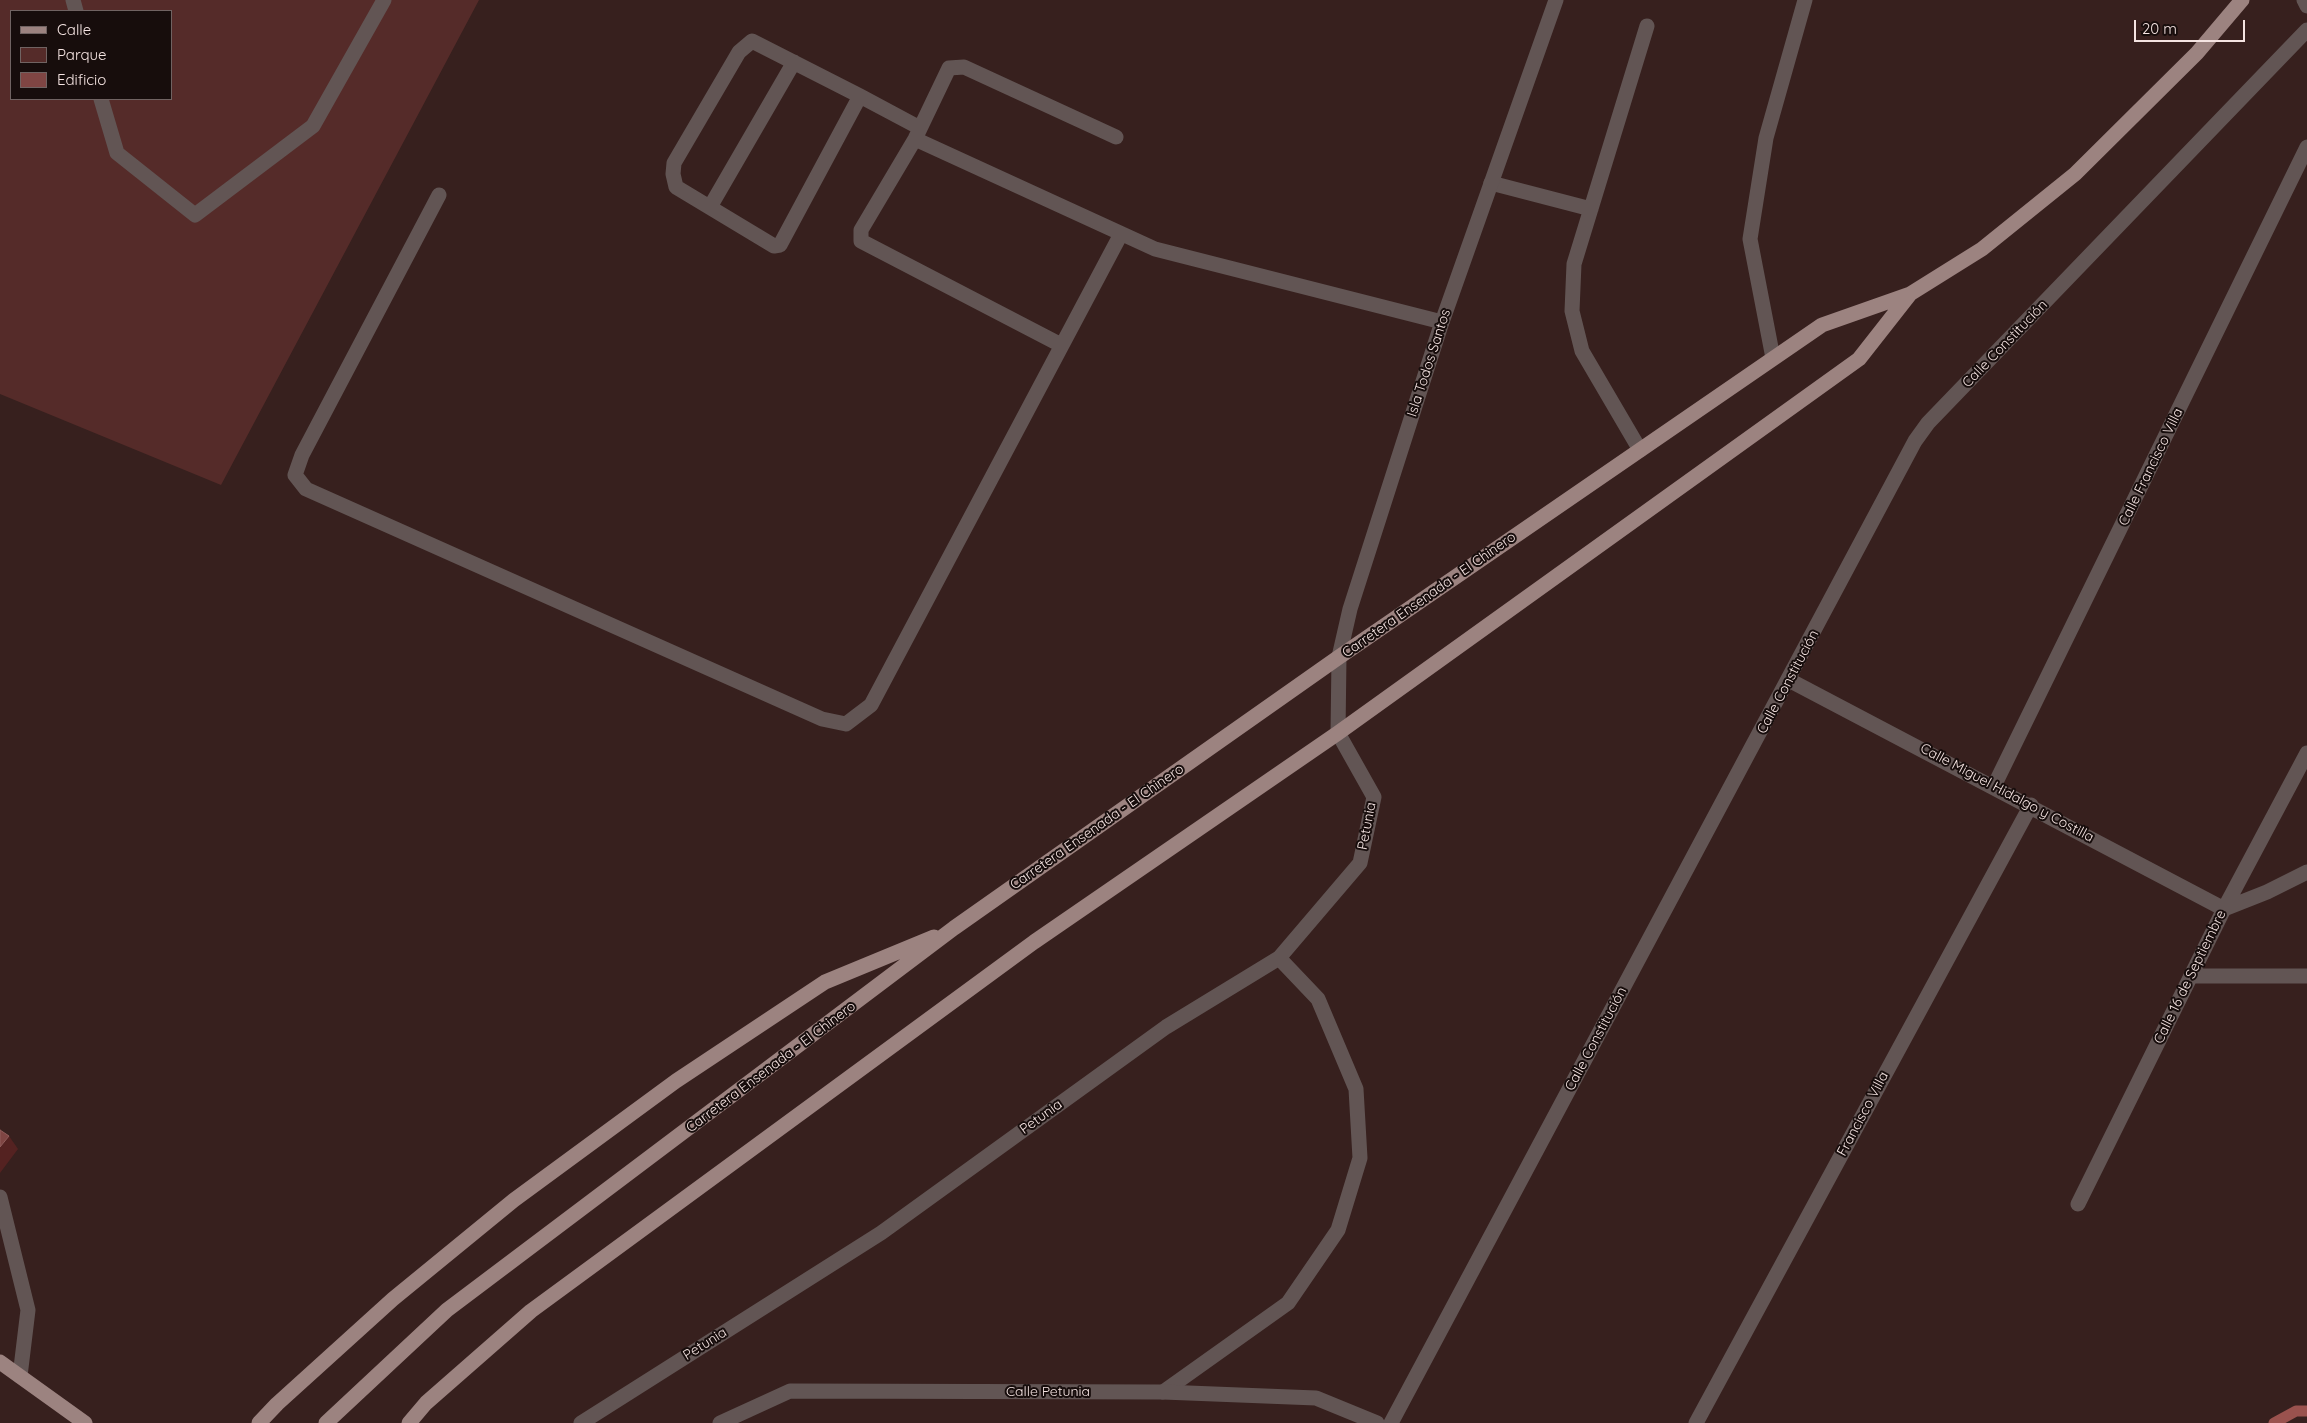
<!DOCTYPE html>
<meta charset="utf-8">
<style>
body{margin:0}
#map{position:relative;width:2307px;height:1423px;overflow:hidden;background:#37201e;font-family:Quicksand,sans-serif}
canvas{display:block}
.legend{position:absolute;left:10px;top:10px;width:162px;height:90px;box-sizing:border-box;background:#170d0c;border:1px solid #706362;margin:0;padding:6px 9px;list-style:none;font-size:15px;color:#f5e4e2}
.legend li{display:flex;align-items:center;gap:10px;height:25px}
.legend b{width:25px;border:1px solid #706362}
.scale{position:absolute;left:2134px;top:20px;width:111px;height:22px;box-sizing:border-box;border:2px solid #f5e4e2;border-top:0;padding-left:6px;font-size:15px;line-height:18px;white-space:nowrap;color:#f5e4e2;-webkit-text-stroke:4px #170d0c;paint-order:stroke}
</style>
<div id="map">
<canvas width="2307" height="1423"></canvas>
<ul class="legend">
<li><b style="height:6px;background:#9c8380"></b>Calle</li>
<li><b style="height:14px;background:#552b29"></b>Parque</li>
<li><b style="height:14px;background:#7f4543"></b>Edificio</li>
</ul>
<div class="scale">20 m</div>
</div>
<script>
const ctx = document.querySelector('canvas').getContext('2d');
ctx.lineJoin = 'round';
function paint(path, color) {
  ctx.fillStyle = color;
  ctx.fill(path, 'evenodd');
}
function poly(rows) {
  const path = new Path2D();
  for (const r of rows) {
    path.moveTo(r[0], r[1]);
    for (let i = 2; i < r.length; i += 2) path.lineTo(r[i], r[i + 1]);
  }
  return path;
}
function stroke(path, color, width, dash) {
  ctx.strokeStyle = color;
  ctx.lineWidth = width;
  ctx.lineCap = dash ? 'butt' : 'round';
  ctx.setLineDash(dash || []);
  ctx.stroke(path);
}
function label(font, color, halo, rows, align = 'center') {
  ctx.font = font + ' Quicksand,sans-serif';
  ctx.lineWidth = 4;
  ctx.setLineDash([]);
  ctx.textBaseline = 'middle';
  ctx.strokeStyle = halo;
  ctx.fillStyle = color;
  for (const [text, x, y, turn = 0] of rows) {
    ctx.save();
    ctx.translate(x, y);
    ctx.rotate((+turn || 0) * Math.PI / 180);
    ctx.textAlign = isNaN(turn) ? turn : align;
    if (halo) ctx.strokeText(text, 0, 0);
    ctx.fillText(text, 0, 0);
    ctx.restore();
  }
}
const green = poly([
 [0,0,479,0,221,485,0,394],
 [11,11,171,11,171,99,11,99]
]);
const stream = poly([
 [2274,1423,2296,1411,2307,1411]
]);
const service = poly([
 [73,0,76,11],
 [860,96,780,245,774,246,676,187,673,174,674,163,739,52,752,41,860,96,920,128],
 [101,99,117,153,195,215,313,126,384,0],
 [915,139,1155,249,1442,322],
 [1491,183,1591,209],
 [439,195,302,455,295,475,306,489,822,719,846,724,871,705,1121,234],
 [710,207,794,62],
 [1061,345,861,241,861,230,915,139,949,68,964,67,1116,137],
 [1773,358,1750,239,1766,138,1805,0],
 [1640,450,1582,351,1572,311,1574,264,1647,26],
 [0,1197,28,1310,20,1376],
 [1163,1392,1288,1303,1338,1230,1360,1158,1356,1089,1318,999,1279,958],
 [581,1423,881,1233,1166,1027,1279,958,1360,863,1374,797,1338,733]
]);
const minor = poly([
 [1789,680,2224,909,2267,892,2307,872],
 [1994,786,2307,147],
 [2191,976,2307,976],
 [2078,1204,2224,909,2307,753],
 [720,1423,790,1391,1163,1392,1316,1398,1377,1423],
 [1696,1423,2031,805]
]);
const tertiary = poly([
 [2304,0,2307,6],
 [1338,733,1339,657,1350,609,1442,322,1556,0],
 [1391,1423,1915,441,1928,423,2307,30]
]);
const primary = poly([
 [0,1362,85,1423],
 [259,1423,277,1404,393,1299,514,1200,676,1081,825,982,934,937],
 [326,1423,447,1310,954,928,1339,657,1822,325,1910,294,1982,249,2075,174,2197,53,2242,0],
 [409,1423,426,1403,531,1311,1034,942,1338,733,1859,359,1910,294]
]);
const shadedWall = poly([
 [9,1136,18,1149,0,1173,0,1147]
]);
const building = poly([
 [0,1130,9,1136,0,1147,0,1130]
]);
const streetNames = [
 ["Calle Constitución",2005,344,-46],
 ["Isla Todos Santos",1429,363,-72],
 ["Calle Francisco Villa",2151,467,-64],
 ["Carretera Ensenada - El Chinero",1429,595,-35],
 ["Calle Constitución",1788,682,-62],
 ["Calle Miguel Hidalgo y Costilla",2007,793,28],
 ["Petunia",1367,826,-79],
 ["Carretera Ensenada - El Chinero",1097,827,-35],
 ["Calle 16 de Septiembre",2190,977,-64],
 ["Calle Constitución",1596,1039,-62],
 ["Carretera Ensenada - El Chinero",771,1067,-37],
 ["Francisco Villa",1863,1114,-62],
 ["Petunia",1041,1117,-36],
 ["Petunia",705,1344,-32],
 ["Calle Petunia",1048,1392]
];
paint(green, '#552b29');
stroke(stream, '#9a524e', 11);
stroke(service, '#625554', 15);
stroke(minor, '#625554', 15);
stroke(tertiary, '#625554', 15);
stroke(primary, '#9c8380', 15);
paint(shadedWall, '#542221');
paint(building, '#7f4543');
stroke(building, '#925e5c', 1);
label('14px', '#f5e4e2', '#170d0c', streetNames);
</script>
